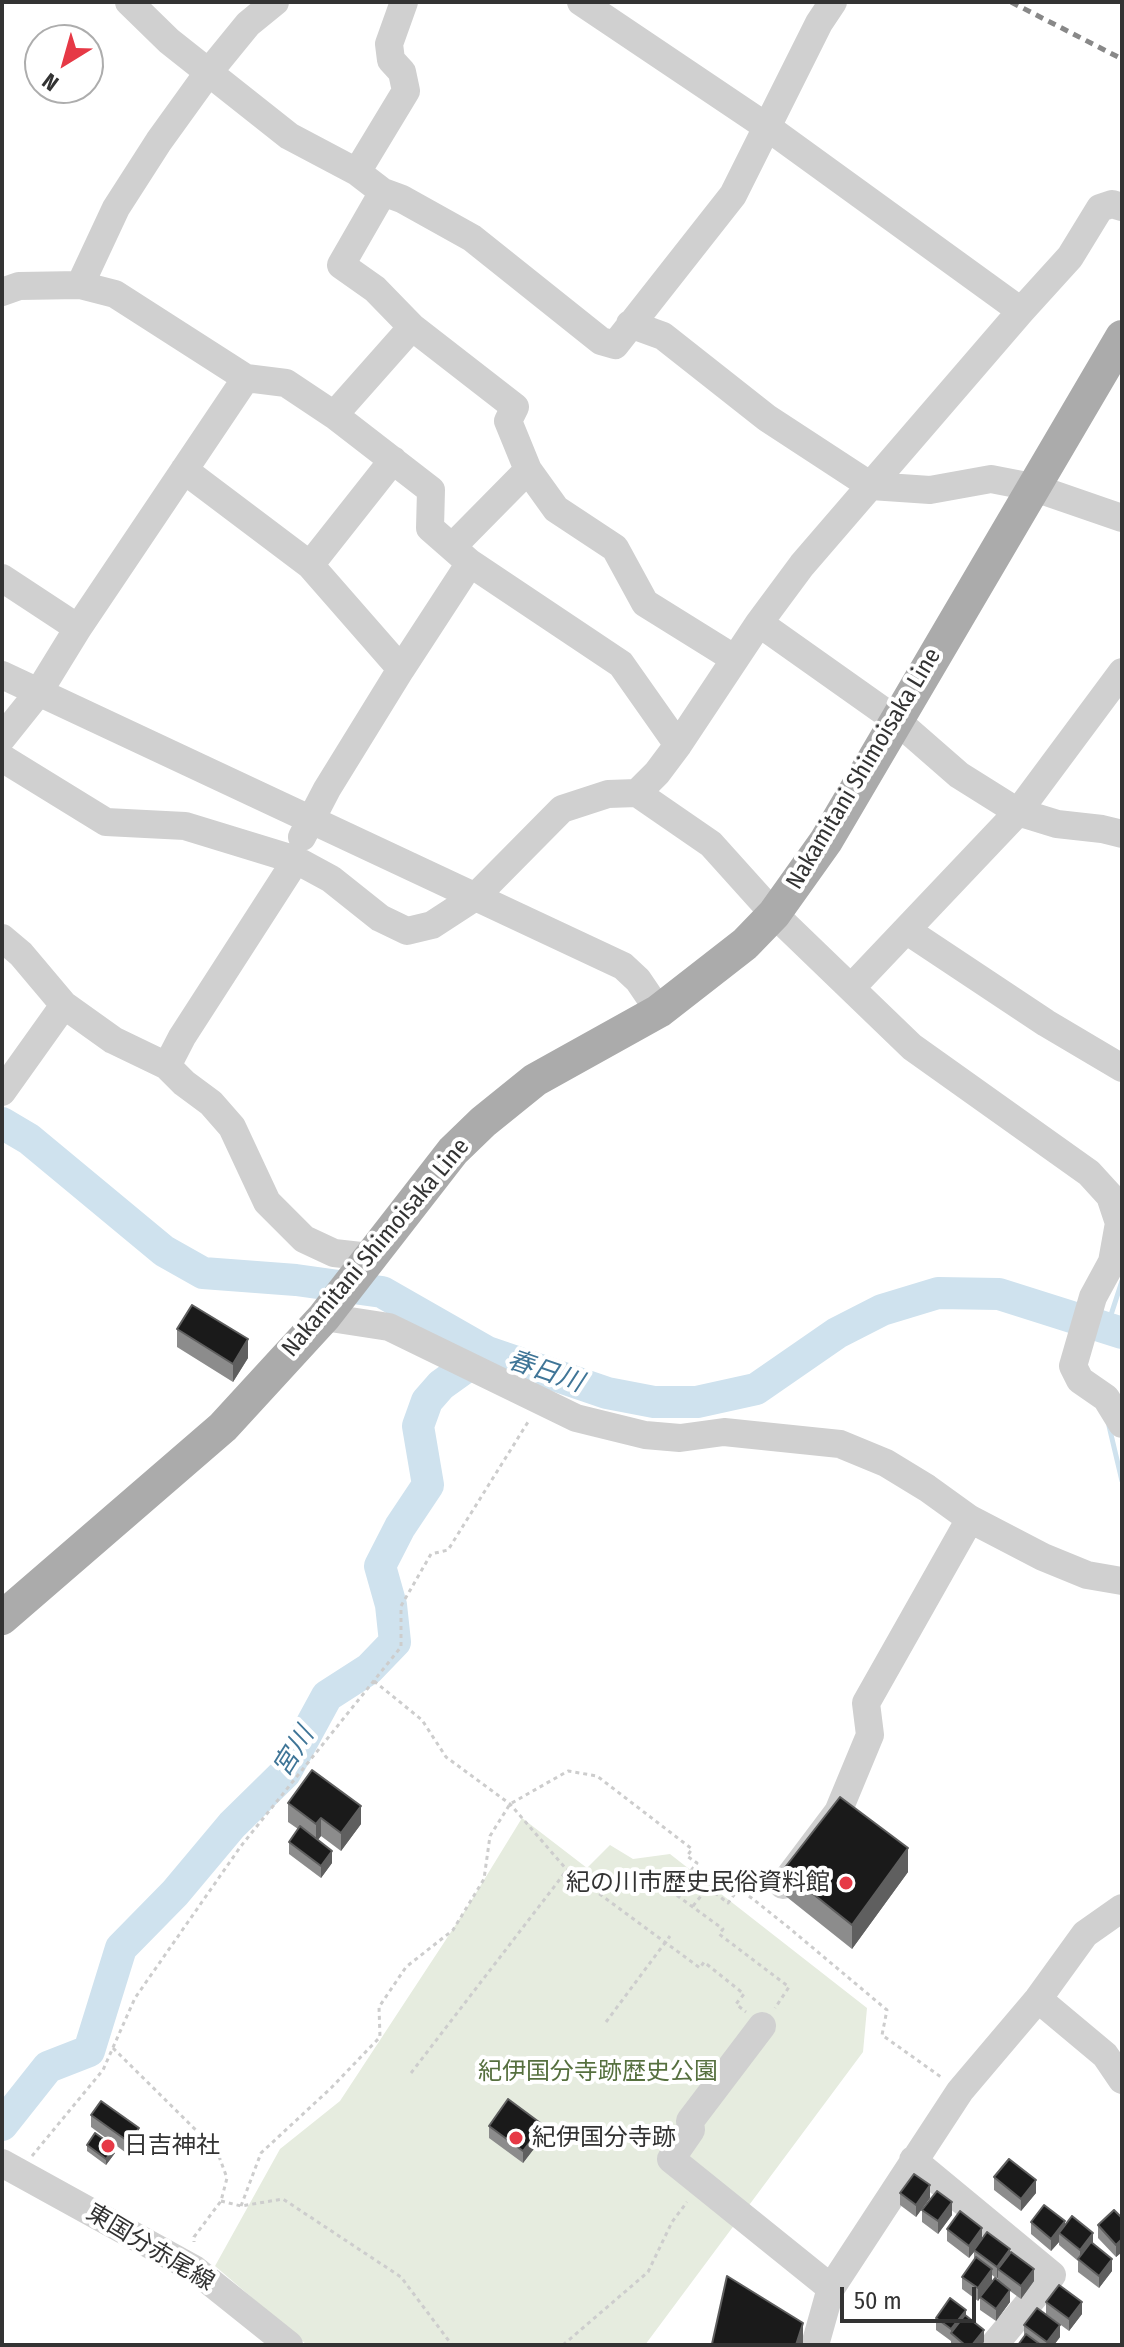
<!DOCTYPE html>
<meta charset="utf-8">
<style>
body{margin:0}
#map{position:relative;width:1124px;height:2347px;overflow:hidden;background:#fff;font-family:"Fira Sans Condensed",sans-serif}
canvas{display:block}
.frame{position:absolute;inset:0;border:4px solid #333;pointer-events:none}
.north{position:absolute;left:24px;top:24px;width:80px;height:80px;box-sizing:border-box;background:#fff;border:2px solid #adadad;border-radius:50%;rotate:217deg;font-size:22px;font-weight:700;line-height:32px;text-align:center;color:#333}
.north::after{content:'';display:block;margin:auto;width:28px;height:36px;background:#e63946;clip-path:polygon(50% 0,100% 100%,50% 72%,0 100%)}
.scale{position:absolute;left:840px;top:2287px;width:136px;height:36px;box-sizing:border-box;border:4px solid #333;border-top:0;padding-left:10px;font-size:24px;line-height:28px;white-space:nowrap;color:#333;-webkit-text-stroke:6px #fff;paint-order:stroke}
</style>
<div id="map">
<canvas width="1124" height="2347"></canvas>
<div class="frame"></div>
<div class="north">N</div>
<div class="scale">50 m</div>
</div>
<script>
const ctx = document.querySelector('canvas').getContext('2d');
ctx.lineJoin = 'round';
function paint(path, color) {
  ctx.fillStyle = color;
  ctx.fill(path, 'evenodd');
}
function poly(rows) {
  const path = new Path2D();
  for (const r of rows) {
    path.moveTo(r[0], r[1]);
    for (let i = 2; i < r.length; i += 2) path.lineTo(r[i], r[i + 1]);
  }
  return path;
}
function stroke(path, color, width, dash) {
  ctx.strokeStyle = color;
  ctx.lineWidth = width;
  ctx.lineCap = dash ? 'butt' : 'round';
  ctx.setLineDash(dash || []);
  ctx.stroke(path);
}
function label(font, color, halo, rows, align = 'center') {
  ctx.font = font + ' "Fira Sans Condensed","Noto Sans JP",sans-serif';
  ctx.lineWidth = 8;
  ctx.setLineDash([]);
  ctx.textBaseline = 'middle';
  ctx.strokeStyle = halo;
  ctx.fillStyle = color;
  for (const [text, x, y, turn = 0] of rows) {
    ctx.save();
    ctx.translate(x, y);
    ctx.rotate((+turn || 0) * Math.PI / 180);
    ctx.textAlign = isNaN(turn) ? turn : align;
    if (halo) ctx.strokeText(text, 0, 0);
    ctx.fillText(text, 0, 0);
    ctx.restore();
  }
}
const green = poly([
 [522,1818,587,1868,610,1845,633,1859,670,1854,867,2008,863,2052,645,2345,307,2345,215,2266,280,2149,340,2101,468,1906]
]);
const stream = poly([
 [1107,1327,1122,1281],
 [1109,1426,1122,1481]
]);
const river = poly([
 [2,1123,29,1139,164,1251,203,1273,296,1280,382,1292,487,1352,607,1393,654,1402,697,1402,756,1389,837,1333,882,1310,938,1293,999,1294,1122,1333],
 [2,2125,48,2067,89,2051,121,1948,175,1893,232,1825,285,1773,327,1696,369,1669,395,1642,391,1605,380,1566,400,1527,428,1485,418,1426,427,1401,441,1385,487,1352]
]);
const path = poly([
 [374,1681,422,1720,446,1757,510,1804,567,1870],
 [664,1886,723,1929,719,1934,789,1987,775,2008],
 [693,1906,708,1887],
 [606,2022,670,1936],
 [113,2048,217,2151,227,2178,221,2201,194,2237,194,2242],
 [411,2073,567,1870,700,1968,704,1962,744,1994,736,2004,746,2012],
 [32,2156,103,2070,135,1998,241,1846,401,1647,401,1606,431,1554,448,1550,528,1422],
 [221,2201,241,2206,283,2199,401,2277,452,2345],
 [241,2206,261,2153,331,2088,380,2037,379,2007,406,1967,453,1930,484,1879,490,1836,510,1804,568,1771,597,1776,692,1849,687,1856,697,1863,689,1873,728,1903,739,1888,788,1927,887,2010,882,2035,941,2077],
 [563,2345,648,2272,672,2222,687,2202]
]);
const minor = poly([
 [129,2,169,41,289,136,357,172,383,192,402,199,472,238,601,341,615,345,733,195,819,23,833,2],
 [581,2,767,127,1021,311],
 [357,172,406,91,402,72,391,60,389,44,404,2],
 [383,192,341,265,375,289,412,327,515,407,508,421,528,470,556,509,615,548,645,603,735,659],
 [80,285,116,208,159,141,208,73,248,24,275,2],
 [2,292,19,286,80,285,115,294,246,378,286,383,334,415,412,327],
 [630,324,663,336,767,418,871,486,930,490,991,479,1032,487,1122,518],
 [334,415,431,490,430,528,470,563,621,664,678,745],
 [184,470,310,565,401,669,327,789,302,837],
 [452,547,528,470],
 [310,565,393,460],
 [2,578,78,628],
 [759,623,896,720,959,775,1018,812,1057,824,1102,829,1122,834],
 [401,669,470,563],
 [2,675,623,966,638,980,659,1011],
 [2,738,38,693,78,628,246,378],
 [2,758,106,822,185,826,296,860,331,879,380,918,407,931,432,925,475,897,562,809,608,794,637,793,711,844,774,914,912,1047,1089,1173,1110,1196,1119,1223,1112,1262,1093,1297,1073,1366,1080,1380,1106,1398,1122,1424],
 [637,793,657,773,678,745,759,623,802,565,1021,311,1070,257,1100,208,1112,204,1122,207],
 [906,930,1046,1023,1122,1068],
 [2,938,21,954,64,1005,113,1040,167,1066,184,1083,211,1103,232,1127,267,1202,304,1239,334,1253,370,1257],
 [851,988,1018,812,1122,672],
 [167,1066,182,1037,296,860],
 [2,1092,64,1005],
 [324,1317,389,1327,576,1418,645,1435,680,1438,724,1432,840,1444,886,1463,927,1488,970,1519,1043,1557,1087,1575,1122,1581],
 [783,1885,838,1812,870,1735,866,1703,970,1519],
 [1038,1999,1105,2055,1122,2080],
 [762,2026,690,2121,691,2130,671,2159,831,2288],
 [913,2160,1052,2275,994,2345],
 [2,2163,194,2269,289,2345],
 [815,2345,831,2288,960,2091,1038,1999,1085,1934,1122,1908]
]);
const major = poly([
 [2,1618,223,1427,324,1317,453,1151,483,1122,535,1080,659,1011,745,944,774,914,826,841,1122,337]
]);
const rail = poly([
 [1011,2,1122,59]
]);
const wall = poly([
 [177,1329,248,1358,233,1382,177,1347],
 [288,1803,361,1824,341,1851,321,1836,318,1840,332,1863,321,1878,289,1854,289,1842,298,1829,288,1822],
 [783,1870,908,1872,852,1949,783,1894],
 [91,2115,139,2141,129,2155,91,2127],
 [489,2126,543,2137,523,2163,489,2138],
 [87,2145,115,2153,106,2165,87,2151],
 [994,2177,1036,2193,1021,2211,994,2190],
 [900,2193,930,2198,916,2217,900,2205],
 [922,2210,952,2215,938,2234,922,2222],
 [1122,2218,1122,2252,1116,2257,1098,2238,1098,2225],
 [1031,2222,1065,2225,1093,2244,1112,2271,1099,2288,1078,2272,1078,2261,1059,2245,1059,2242,1051,2251,1031,2234],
 [947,2229,982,2238,1010,2254,1034,2281,1021,2299,1010,2291,1010,2302,996,2321,980,2310,980,2297,998,2281,998,2277,997,2279,992,2275,978,2301,962,2289,962,2277,974,2261,974,2252,969,2258,947,2241],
 [1046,2302,1082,2314,1069,2331,1046,2314],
 [966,2315,984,2342,981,2345,951,2345,951,2341,936,2330,936,2318],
 [1024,2325,1060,2337,1054,2345,1018,2345,1024,2337]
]);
const shadedWall = poly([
 [248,1339,248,1358,233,1382,233,1364],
 [361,1806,361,1824,341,1851,341,1833],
 [321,1818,321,1836,316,1842,316,1824],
 [908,1848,908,1872,852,1949,852,1925],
 [332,1851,332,1863,321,1878,321,1866],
 [543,2125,543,2137,523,2163,523,2151],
 [139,2128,139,2141,129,2155,129,2142],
 [115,2147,115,2153,106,2165,106,2159],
 [1036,2180,1036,2193,1021,2211,1021,2199],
 [930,2185,930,2198,916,2217,916,2205],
 [952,2202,952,2215,938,2234,938,2221],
 [1065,2221,1065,2234,1059,2233,1059,2242,1051,2251,1051,2239],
 [982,2228,982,2241,974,2250,974,2252,969,2258,969,2246],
 [1093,2233,1093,2245,1080,2262,1080,2250],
 [1122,2239,1122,2252,1116,2257,1116,2245],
 [1010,2249,1010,2262,998,2269,998,2277,997,2279,997,2267],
 [1112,2259,1112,2271,1099,2288,1099,2276],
 [992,2269,992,2282,978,2301,978,2288],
 [1034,2269,1034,2281,1021,2299,1021,2286],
 [1010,2290,1010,2302,996,2321,996,2309],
 [1082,2302,1082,2314,1069,2331,1069,2319],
 [966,2310,966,2322,951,2334,951,2329],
 [803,2323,803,2345,796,2345],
 [1060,2325,1060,2337,1054,2345,1047,2345,1047,2342],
 [984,2330,984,2342,981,2345,972,2345]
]);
const building = poly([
 [192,1305,248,1339,233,1364,177,1329,192,1305],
 [312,1770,361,1806,341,1833,321,1818,316,1824,288,1803,312,1770],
 [840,1797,908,1848,852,1925,783,1870,840,1797],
 [300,1826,332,1851,321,1866,289,1842,300,1826],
 [508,2099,543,2125,523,2151,489,2126,508,2099],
 [101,2101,139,2128,129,2142,91,2115,101,2101],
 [95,2133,115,2147,106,2159,87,2145,95,2133],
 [1009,2159,1036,2180,1021,2199,994,2177,1009,2159],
 [914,2174,930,2185,916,2205,900,2193,914,2174],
 [937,2191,952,2202,938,2221,922,2210,937,2191],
 [1044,2205,1065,2221,1051,2239,1031,2222,1044,2205],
 [1114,2210,1122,2218,1122,2239,1116,2245,1098,2225,1114,2210],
 [960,2211,982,2228,969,2246,947,2229,960,2211],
 [1072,2216,1093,2233,1080,2250,1059,2233,1072,2216],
 [987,2232,1010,2249,997,2267,974,2250,987,2232],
 [1091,2242,1112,2259,1099,2276,1078,2259,1091,2242],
 [1011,2252,1034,2269,1021,2286,998,2269,1011,2252],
 [976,2257,992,2269,978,2288,962,2277,976,2257],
 [727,2276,803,2323,796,2345,714,2345,712,2344,727,2276],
 [995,2278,1010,2290,996,2309,980,2297,995,2278],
 [1059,2285,1082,2302,1069,2319,1046,2302,1059,2285],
 [950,2298,966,2310,951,2329,936,2318,950,2298],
 [1037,2308,1060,2325,1047,2342,1024,2325,1037,2308],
 [965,2315,984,2330,972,2345,965,2345,951,2333,965,2315],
 [1026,2334,1041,2345,1018,2345,1026,2334]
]);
const markers = [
 [846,1883,8,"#e63946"],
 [516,2138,8,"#e63946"],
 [108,2146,8,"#e63946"]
];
const streetNames = [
 ["Nakamitani Shimoisaka Line",864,769,-59],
 ["Nakamitani Shimoisaka Line",376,1248,-50],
 ["東国分赤尾線",150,2248,31]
];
const poiNames = [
 ["紀の川市歴史民俗資料館",830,1883,"right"],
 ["紀伊国分寺跡",532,2138],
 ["日吉神社",124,2146]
];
const parkNames = [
 ["紀伊国分寺跡歴史公園",598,2072]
];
const waterNames = [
 ["春日川",545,1372,19],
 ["宮川",294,1752,-58]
];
paint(green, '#e6ecdf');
stroke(stream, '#cfe2ee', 5);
stroke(river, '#cfe2ee', 32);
stroke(path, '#cdcdcd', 3, [4, 4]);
stroke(minor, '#d0d0d0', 28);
stroke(major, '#ababab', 34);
stroke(rail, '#888', 5, [8, 6]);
paint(wall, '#8c8c8c');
paint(shadedWall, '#5f5f5f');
paint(building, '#1a1a1a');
stroke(building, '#5f5f5f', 2);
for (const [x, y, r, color] of markers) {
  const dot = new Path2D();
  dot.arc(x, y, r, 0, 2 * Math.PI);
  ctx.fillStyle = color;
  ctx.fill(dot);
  stroke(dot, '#fff', 3);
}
label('24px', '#333', '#fff', streetNames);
label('24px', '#333', '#fff', poiNames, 'left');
label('24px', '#56703f', '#fff', parkNames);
label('italic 26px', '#3f7597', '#fff', waterNames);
</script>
